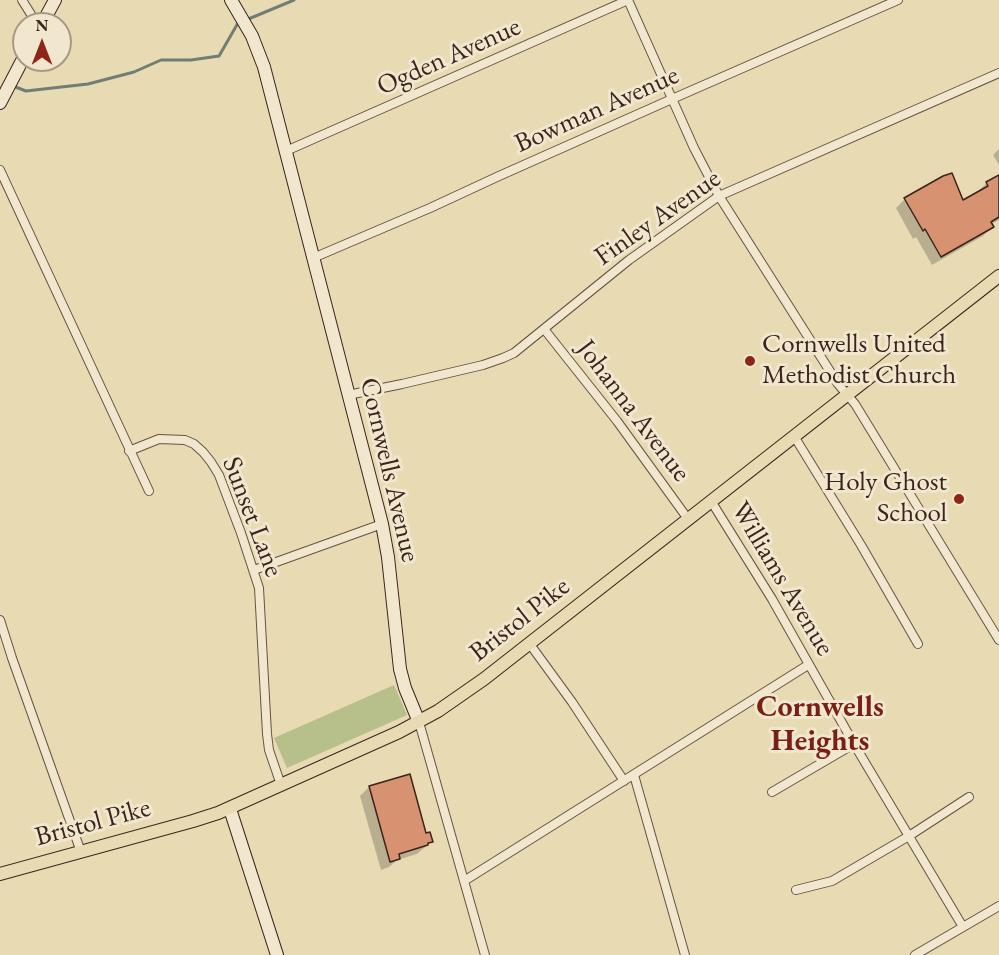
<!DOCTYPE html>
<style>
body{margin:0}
#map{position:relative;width:999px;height:955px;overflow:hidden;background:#e8dab3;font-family:"EB Garamond",serif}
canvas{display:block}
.north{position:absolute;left:12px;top:12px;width:60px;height:60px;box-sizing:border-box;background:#f0e7ce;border:2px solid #a89987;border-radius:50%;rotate:0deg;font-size:16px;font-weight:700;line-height:24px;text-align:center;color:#3b241d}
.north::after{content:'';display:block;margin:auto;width:21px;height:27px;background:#8f2418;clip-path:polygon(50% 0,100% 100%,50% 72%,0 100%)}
</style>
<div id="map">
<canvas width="999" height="955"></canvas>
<div class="north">N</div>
</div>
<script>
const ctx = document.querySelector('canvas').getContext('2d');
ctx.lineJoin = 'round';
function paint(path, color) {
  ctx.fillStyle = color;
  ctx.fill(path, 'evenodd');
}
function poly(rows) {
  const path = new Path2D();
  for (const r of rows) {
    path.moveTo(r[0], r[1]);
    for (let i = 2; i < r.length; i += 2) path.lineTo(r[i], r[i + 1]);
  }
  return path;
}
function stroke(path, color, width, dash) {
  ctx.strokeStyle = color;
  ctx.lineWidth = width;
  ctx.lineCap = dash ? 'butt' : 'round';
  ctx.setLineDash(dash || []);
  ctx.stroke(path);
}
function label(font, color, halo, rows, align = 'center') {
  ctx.font = font + ' "EB Garamond",serif';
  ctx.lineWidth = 6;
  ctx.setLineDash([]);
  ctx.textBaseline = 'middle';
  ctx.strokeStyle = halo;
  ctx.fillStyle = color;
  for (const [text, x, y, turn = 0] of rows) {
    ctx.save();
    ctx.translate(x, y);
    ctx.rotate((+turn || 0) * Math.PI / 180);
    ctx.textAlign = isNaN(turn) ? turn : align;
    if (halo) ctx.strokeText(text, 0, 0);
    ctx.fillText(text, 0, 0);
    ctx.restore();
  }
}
const green = poly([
 [394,685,407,715,287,768,274,738]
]);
const shadow = poly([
 [999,149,999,165,993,155],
 [999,176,999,220,991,224,992,227,983,236,932,265,916,237,913,239,896,208,905,199,962,202,977,192,987,183],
 [369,787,425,834,432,841,417,854,397,860,389,867,381,870,360,796]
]);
const stream = poly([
 [246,20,294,0],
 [13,86,26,91,88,84,134,72,161,60,191,60,219,56,238,23,240,22]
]);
const building = poly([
 [952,173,963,200,988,186,986,182,999,175,999,217,991,222,994,227,941,257,925,229,923,231,904,198,943,176,952,173],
 [410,774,426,833,430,832,433,842,428,843,428,845,399,854,400,859,390,862,369,786,410,774]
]);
const street = poly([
 [22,0,37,24],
 [628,0,694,148,719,196,838,384,855,404,999,640],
 [286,151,628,0],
 [0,170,149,491],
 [313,258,430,208,499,176,672,99,898,0],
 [544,329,617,421,688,519],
 [348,395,402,384,483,365,503,358,514,353,629,260,719,196,999,73],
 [794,436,861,545,918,644],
 [129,451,159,439,185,440,194,444,203,452,211,462,219,475,241,533,259,588,267,734,269,750,281,785],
 [711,501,772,599,854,744,963,927],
 [254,570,382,524],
 [0,620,12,658,81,852],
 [529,643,572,702,624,781],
 [419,722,485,955],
 [634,775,685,955],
 [772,792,854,744],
 [464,881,808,665],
 [796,890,832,881,909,836,969,797],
 [915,955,999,906]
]);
const secondary = poly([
 [231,0,252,36,264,67,382,524,388,557,400,669,405,688,419,722],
 [42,24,55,0],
 [0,103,24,57],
 [230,809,277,955]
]);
const primary = poly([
 [0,874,193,821,218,813,399,732,438,711,484,679,999,276]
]);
const markers = [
 [750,361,6,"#8f2418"],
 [959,499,6,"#8f2418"]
];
const streetNames = [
 ["Ogden Avenue",449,57,-24],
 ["Bowman Avenue",597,110,-24],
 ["Finley Avenue",658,218,-35],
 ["Johanna Avenue",633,411,53],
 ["Cornwells Avenue",389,470,77],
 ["Sunset Lane",252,517,69],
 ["Williams Avenue",782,579,59],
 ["Bristol Pike",520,620,-38],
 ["Bristol Pike",93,823,-15]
];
const poiNames = [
 ["Cornwells United",762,345],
 ["Methodist Church",762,376],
 ["Holy Ghost",947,483,"right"],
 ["School",947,514,"right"]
];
const quarterNames = [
 ["Cornwells",820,708],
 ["Heights",820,742]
];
paint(green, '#b7bf8b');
paint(shadow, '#0003');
stroke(stream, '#727e75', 3);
paint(building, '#d69271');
stroke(building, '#3b241d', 1.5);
stroke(street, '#665242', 10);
stroke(secondary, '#3b241d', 14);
stroke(primary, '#3b241d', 14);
stroke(street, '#f0e7ce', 8);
stroke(secondary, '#f0e7ce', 12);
stroke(primary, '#e8dab3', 12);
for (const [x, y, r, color] of markers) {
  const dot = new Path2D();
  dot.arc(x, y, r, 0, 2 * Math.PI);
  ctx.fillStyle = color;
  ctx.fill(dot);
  stroke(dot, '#f0e7ce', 2);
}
label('27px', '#3b241d', '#f0e7ce', streetNames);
label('27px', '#3b241d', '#f0e7ce', poiNames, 'left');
label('bold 30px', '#7a1f14', '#f0e7ce', quarterNames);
</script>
